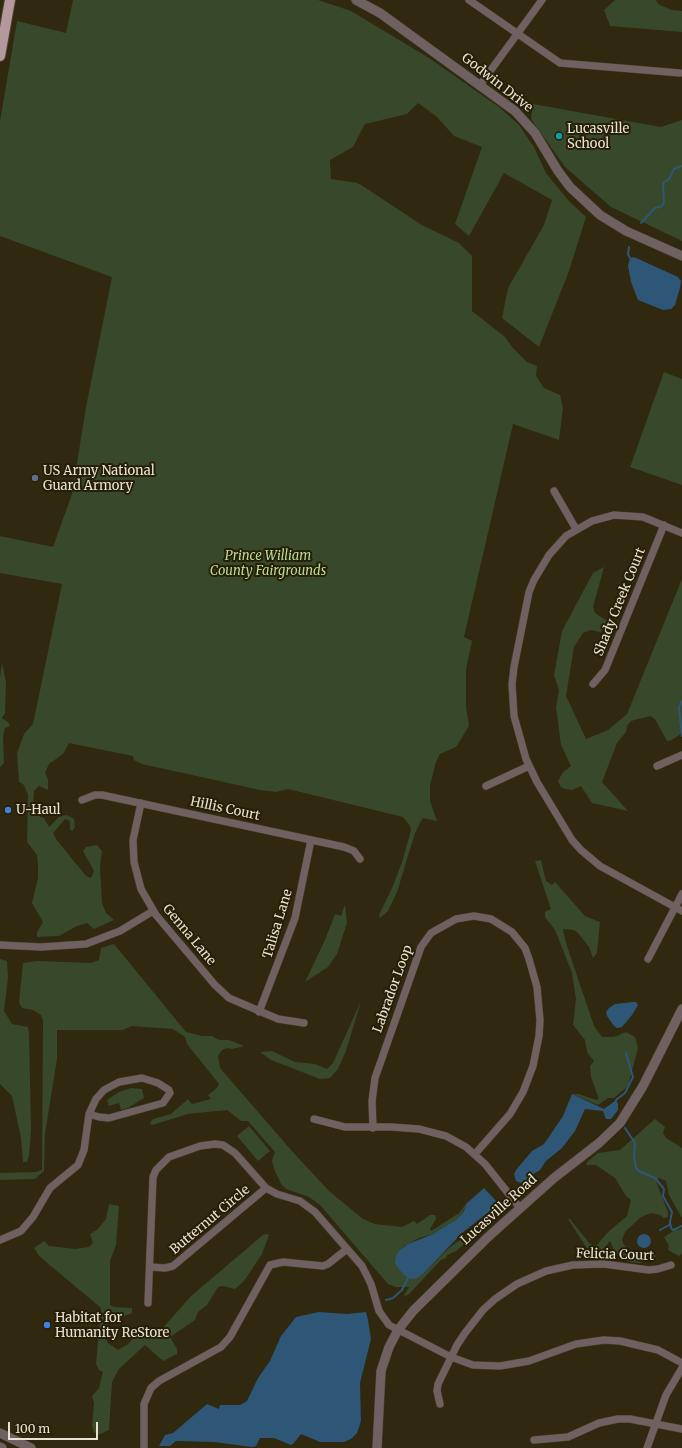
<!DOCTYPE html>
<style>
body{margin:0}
#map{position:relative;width:682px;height:1448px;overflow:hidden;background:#30280f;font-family:Merriweather,serif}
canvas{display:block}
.scale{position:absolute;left:8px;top:1422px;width:90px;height:18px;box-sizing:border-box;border:2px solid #e7e2d3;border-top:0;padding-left:5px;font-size:12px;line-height:14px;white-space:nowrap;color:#e7e2d3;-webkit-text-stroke:3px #261e05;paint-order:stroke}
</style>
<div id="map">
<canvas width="682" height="1448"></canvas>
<div class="scale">100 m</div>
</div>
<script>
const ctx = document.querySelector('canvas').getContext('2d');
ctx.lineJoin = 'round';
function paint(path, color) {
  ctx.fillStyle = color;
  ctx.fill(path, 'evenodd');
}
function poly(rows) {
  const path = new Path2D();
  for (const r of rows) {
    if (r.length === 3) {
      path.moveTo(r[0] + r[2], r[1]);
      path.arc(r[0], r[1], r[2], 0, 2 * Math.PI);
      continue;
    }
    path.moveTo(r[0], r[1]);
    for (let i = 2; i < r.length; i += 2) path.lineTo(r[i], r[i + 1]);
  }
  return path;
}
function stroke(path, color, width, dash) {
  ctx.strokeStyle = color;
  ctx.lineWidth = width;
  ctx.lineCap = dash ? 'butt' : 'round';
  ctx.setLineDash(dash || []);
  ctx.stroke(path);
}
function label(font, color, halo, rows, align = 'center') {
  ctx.font = font + ' Merriweather,serif';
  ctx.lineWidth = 4;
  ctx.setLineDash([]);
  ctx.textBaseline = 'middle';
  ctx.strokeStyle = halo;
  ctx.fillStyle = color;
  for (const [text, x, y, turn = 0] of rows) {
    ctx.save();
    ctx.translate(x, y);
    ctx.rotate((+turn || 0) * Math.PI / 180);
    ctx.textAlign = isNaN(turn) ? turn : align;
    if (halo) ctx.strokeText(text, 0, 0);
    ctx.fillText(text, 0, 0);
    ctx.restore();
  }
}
const green = poly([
 [73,0,318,0,351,11,429,58,499,107,519,125,534,147,546,173,568,200,586,217,569,271,539,347,502,318,508,288,544,225,552,200,504,173,469,236,455,224,482,147,454,136,437,117,418,103,407,114,365,124,353,147,330,160,331,179,358,183,422,225,459,243,472,256,472,311,505,337,513,348,527,362,537,366,536,376,544,388,560,395,563,408,559,440,513,424,464,637,472,641,466,669,466,707,469,726,456,747,440,754,436,762,430,785,430,801,437,821,423,818,421,821,415,833,397,892,388,911,380,918,379,915,393,886,402,862,411,830,410,826,403,817,288,789,276,792,260,790,142,764,134,760,133,756,69,743,63,754,49,764,45,773,48,779,48,790,39,786,34,791,33,809,40,817,44,818,49,827,59,817,67,815,74,819,75,827,72,831,70,829,70,821,65,819,53,833,56,839,86,876,91,878,94,871,83,851,86,847,97,845,102,851,100,867,102,903,106,913,114,920,94,929,87,923,77,926,59,936,37,937,37,932,43,922,32,903,38,878,38,866,37,855,27,842,28,795,24,785,19,782,17,753,24,734,33,724,62,584,0,573,0,536,53,547,72,494,86,407,112,277,0,236,0,121,17,21,66,33],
 [615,0,655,0,660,5,672,10,682,11,682,32,610,26,604,10],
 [533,104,661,127,682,120,682,241,611,207,565,167,531,119],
 [664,372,682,379,682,485,630,467],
 [604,567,593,607,595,613,607,621,605,629,600,632,591,630,583,633,574,647,566,696,586,739,608,730,627,714,682,579,682,733,672,740,667,741,655,719,650,716,631,721,627,726,626,732,617,743,602,782,628,811,592,803,581,786,572,790,565,789,561,787,558,781,563,772,571,766,561,745,556,707,559,690,554,675,562,631,593,573],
 [2,663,6,682,5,713,2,718,8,722,10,726,5,728,3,736,4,763,0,767,0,677],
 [541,860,546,881,552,885,555,882,585,916,600,922,597,953,593,958,589,947,578,933,574,930,563,929,566,943,594,1026,602,1037,614,1037,626,1032,635,1037,638,1048,628,1086,614,1098,608,1098,598,1105,572,1094,579,1094,596,1100,599,1099,591,1077,590,1066,594,1061,587,1052,585,1040,573,1025,576,999,572,973,555,930,545,917,545,912,551,909,535,861],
 [345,904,347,923,337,954,328,967,305,982,325,940,335,914,341,916],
 [114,944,186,1032,202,1036,212,1036,219,1040,229,1040,244,1046,232,1049,227,1048,222,1050,218,1056,220,1068,291,1150,329,1191,363,1219,375,1224,402,1227,414,1221,417,1224,430,1215,435,1215,436,1219,430,1229,431,1231,459,1213,466,1204,464,1210,457,1219,433,1234,419,1238,403,1247,424,1273,449,1248,461,1239,469,1238,469,1240,456,1251,447,1255,446,1258,441,1260,409,1294,403,1297,409,1287,396,1287,388,1284,320,1205,309,1197,286,1189,281,1184,274,1169,272,1160,275,1152,248,1121,241,1121,227,1110,188,1114,152,1125,150,1123,153,1119,171,1114,188,1099,192,1104,211,1099,208,1095,217,1088,219,1084,187,1044,185,1037,173,1029,132,1026,123,1030,57,1030,57,1059,45,1134,44,1171,35,1179,0,1180,0,1173,36,1172,42,1170,43,1021,41,1015,33,1010,22,1008,19,1003,23,963,38,961,91,963,99,960,101,948],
 [0,959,7,961,8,978,4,1011,12,1024,28,1027,29,1033,31,1130,29,1156,27,1162,23,1162,21,1138,12,1096,0,1084],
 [361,1001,346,1051,338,1069,330,1078,320,1079,271,1060,260,1052,272,1051,295,1062,315,1064,327,1069,333,1063],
 [131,1088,142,1089,144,1098,128,1108,121,1110,119,1103,109,1106,107,1100,119,1092],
 [655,1119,665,1127,663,1133,666,1138,682,1148,682,1218,669,1195,666,1181,659,1178,656,1181,668,1212,668,1217,664,1218,660,1215,651,1213,641,1217,625,1232,622,1240,624,1245,633,1254,643,1255,654,1254,656,1256,653,1259,640,1263,630,1262,620,1257,614,1250,610,1241,595,1259,591,1259,590,1253,568,1219,570,1219,590,1244,596,1246,608,1232,627,1216,631,1200,626,1196,615,1178,596,1165,586,1165,587,1162,598,1153,620,1150],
 [249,1126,270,1151,258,1161,237,1136],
 [109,1204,119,1206,116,1245,110,1261,110,1305,114,1307,132,1308,132,1313,108,1323,103,1328,104,1336,108,1343,118,1350,128,1344,137,1334,155,1337,191,1296,263,1235,267,1234,269,1235,262,1254,244,1281,235,1289,223,1286,218,1287,207,1305,198,1312,195,1320,170,1337,177,1349,177,1354,163,1361,145,1345,119,1369,112,1382,109,1430,98,1435,94,1432,92,1426,94,1403,92,1396,99,1388,103,1372,99,1370,96,1364,101,1308,39,1256,34,1248,44,1241,49,1246,75,1249,89,1247,93,1243,90,1234,98,1229,106,1219],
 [682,1229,682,1254,679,1256,668,1250,669,1246,664,1237,675,1230]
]);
const water = poly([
 [634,257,678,277,681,281,680,288,675,305,671,309,663,310,638,300,631,282,628,266,630,258],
 [633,1002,636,1002,638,1005,632,1015,622,1027,617,1028,614,1026,607,1016,606,1012,609,1008,615,1004],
 [572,1094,604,1109,616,1100,618,1104,618,1110,611,1119,606,1119,603,1111,585,1109,575,1131,562,1148,546,1161,540,1170,530,1176,526,1183,521,1183,516,1181,514,1174,516,1170,532,1151,544,1144,563,1116],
 [484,1188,499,1204,462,1233,424,1273,417,1278,411,1279,404,1275,395,1264,396,1256,399,1251,408,1244,433,1234,457,1219,464,1211,466,1204],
 [644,1241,7],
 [319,1312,347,1314,366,1312,368,1320,371,1339,360,1383,361,1421,357,1433,351,1439,344,1442,320,1442,301,1434,293,1444,291,1445,274,1438,260,1438,256,1446,252,1447,214,1442,176,1441,170,1446,159,1446,165,1435,173,1433,207,1404,219,1409,220,1405,240,1405,247,1401,258,1378,270,1361,281,1336,296,1317]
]);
const stream = poly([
 [641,223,655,208,662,206,664,202,663,183,669,179,674,169,682,166],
 [629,247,628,254,630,258],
 [682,701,679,708,682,736],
 [616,1100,625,1093,633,1077,626,1053],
 [625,1128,635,1143,634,1156,636,1168,639,1171,655,1178,664,1189,663,1196,672,1212,670,1222,671,1228,673,1230,682,1226],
 [660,1230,669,1225],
 [386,1300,393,1298,402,1290,408,1278]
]);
const minor = poly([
 [469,0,560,63,680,73],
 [480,85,542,0],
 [554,491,576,529],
 [682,533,643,517,614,515,592,521,566,536,549,555,534,580,529,592,514,667,512,684,514,716,526,759,537,782,572,840,581,850,600,866,682,911],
 [593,684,605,670,664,525],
 [657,766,682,755],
 [486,786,529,766],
 [82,800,95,795,102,795,344,847,354,851,360,859],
 [141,803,133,840,134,862,141,889,156,915,215,985,229,998,278,1019,304,1023],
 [0,945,41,947,86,944,120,931,153,911],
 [648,959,682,894],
 [259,1012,295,918,311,840],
 [314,1119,345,1127,391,1127,419,1129,446,1136,466,1147,485,1164,520,1208],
 [373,1128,372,1101,375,1078,421,947,431,933,456,919,474,916,491,919,512,932,525,948,529,959,537,987,540,1020,539,1036,533,1066,523,1092,510,1114,475,1154],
 [0,1240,21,1231,33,1217,50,1188,78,1165,84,1150,89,1114,96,1099,104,1090,119,1082,142,1078,158,1083,169,1090,170,1093,163,1103,109,1118,99,1117,89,1114],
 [150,1267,165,1268,173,1266,266,1188],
 [148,1303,153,1177,156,1170,169,1157,200,1146,215,1144,223,1145,235,1153,266,1188,277,1194,300,1201,315,1212,362,1266,371,1284,379,1311,389,1325,451,1357,473,1365,500,1366,529,1361,576,1344,604,1340,620,1341,658,1350,682,1363],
 [440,1404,437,1391,438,1384,457,1345,465,1333,483,1310,495,1299,517,1284,546,1271,573,1265,604,1264,649,1270,658,1269,671,1265],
 [534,1440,568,1437,599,1423,618,1419,630,1419,682,1429],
 [144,1448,144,1404,151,1388,159,1381,221,1347,230,1337,270,1265,283,1262,323,1266,328,1264,347,1249],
 [647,1448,666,1395,682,1368]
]);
const tertiary = poly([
 [356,0,380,13,515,111,535,133,558,171,570,187,600,215,626,231,682,256],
 [0,1433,31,1448],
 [0,1447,2,1448],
 [377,1448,381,1371,389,1347,398,1330,413,1311,488,1237,554,1178,599,1143,620,1123,643,1086,682,1009]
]);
const primary = poly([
 [0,56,10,0]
]);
const markers = [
 [559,136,4,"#0f9aa8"],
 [35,478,4,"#5c6f8a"],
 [8,810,4,"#3f7fe0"],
 [47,1325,4,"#3f7fe0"]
];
const streetNames = [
 ["Godwin Drive",497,83,38],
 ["Shady Creek Court",620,602,-68],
 ["Hillis Court",225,809,12],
 ["Talisa Lane",278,924,-73],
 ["Genna Lane",189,935,50],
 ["Labrador Loop",393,989,-70],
 ["Lucasville Road",499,1210,-42],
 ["Butternut Circle",210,1220,-40],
 ["Felicia Court",615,1255,2]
];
const poiNames = [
 ["Lucasville",567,129],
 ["School",567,144],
 ["US Army National",43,471],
 ["Guard Armory",43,486],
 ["U-Haul",16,810],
 ["Habitat for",55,1318],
 ["Humanity ReStore",55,1333]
];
const parkNames = [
 ["Prince William",268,556],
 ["County Fairgrounds",268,571]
];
paint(green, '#38482a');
paint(water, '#2e5676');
stroke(stream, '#2e5676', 2);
stroke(minor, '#4d462e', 8);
stroke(tertiary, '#4d462e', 10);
stroke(primary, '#4d462e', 12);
stroke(minor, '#6f6162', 7);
stroke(tertiary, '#6f6162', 9);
stroke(primary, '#b5989b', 10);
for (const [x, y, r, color] of markers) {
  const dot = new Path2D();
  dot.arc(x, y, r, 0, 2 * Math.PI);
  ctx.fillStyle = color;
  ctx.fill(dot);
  stroke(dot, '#261e05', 1.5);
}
label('13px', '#e7e2d3', '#261e05', streetNames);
label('13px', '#e7e2d3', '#261e05', poiNames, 'left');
label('italic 13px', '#b6dc97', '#261e05', parkNames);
</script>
